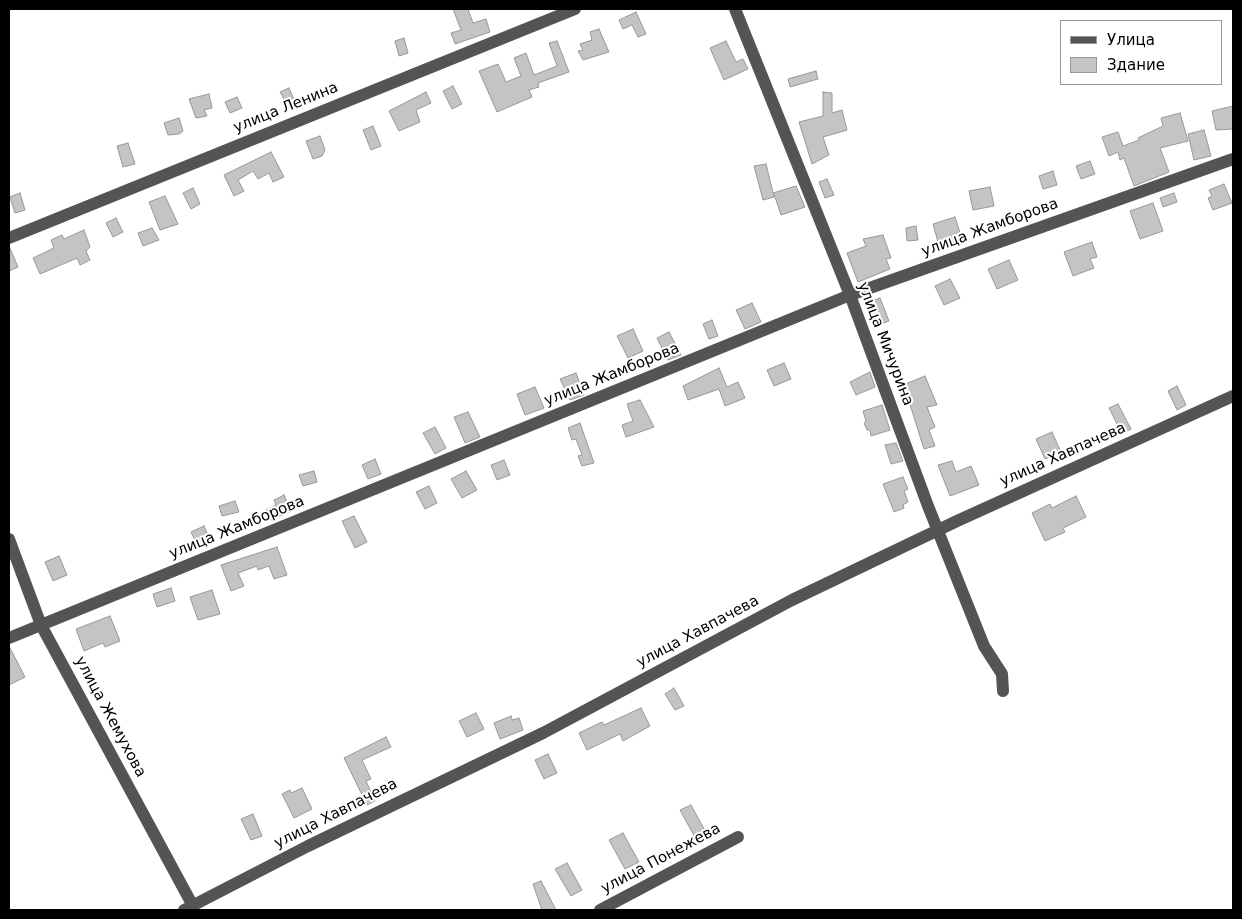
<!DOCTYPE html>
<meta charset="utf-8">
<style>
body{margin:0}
#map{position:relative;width:1242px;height:919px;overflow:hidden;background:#fff;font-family:"DejaVu Sans",sans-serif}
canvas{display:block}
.frame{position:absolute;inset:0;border:10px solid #000;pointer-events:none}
.legend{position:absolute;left:1060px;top:20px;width:162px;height:65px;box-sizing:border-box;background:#fff;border:1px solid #999;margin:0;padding:6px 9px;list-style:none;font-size:15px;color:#000}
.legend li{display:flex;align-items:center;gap:10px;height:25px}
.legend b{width:25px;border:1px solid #999}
</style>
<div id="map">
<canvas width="1242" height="919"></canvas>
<div class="frame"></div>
<ul class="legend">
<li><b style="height:6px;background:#545454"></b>Улица</li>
<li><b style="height:14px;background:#c4c4c4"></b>Здание</li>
</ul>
</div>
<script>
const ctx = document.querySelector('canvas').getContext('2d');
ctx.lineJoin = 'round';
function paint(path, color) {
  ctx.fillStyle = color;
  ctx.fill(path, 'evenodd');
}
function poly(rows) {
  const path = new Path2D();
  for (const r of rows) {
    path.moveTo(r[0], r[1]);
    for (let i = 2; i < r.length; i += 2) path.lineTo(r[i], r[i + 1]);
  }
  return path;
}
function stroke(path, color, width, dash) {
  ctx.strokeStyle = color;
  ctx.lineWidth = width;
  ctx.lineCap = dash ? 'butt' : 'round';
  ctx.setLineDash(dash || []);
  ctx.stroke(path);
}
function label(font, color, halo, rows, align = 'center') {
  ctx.font = font + ' "DejaVu Sans",sans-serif';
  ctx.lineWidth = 4;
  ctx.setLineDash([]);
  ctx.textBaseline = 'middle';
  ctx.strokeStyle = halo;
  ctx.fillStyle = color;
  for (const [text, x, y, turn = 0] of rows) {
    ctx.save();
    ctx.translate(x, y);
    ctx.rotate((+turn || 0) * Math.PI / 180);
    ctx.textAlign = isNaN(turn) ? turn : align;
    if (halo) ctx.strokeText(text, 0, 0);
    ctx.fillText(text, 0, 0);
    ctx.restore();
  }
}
const building = poly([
 [453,9,468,9,473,23,486,19,490,32,455,44,451,33,461,30,453,9],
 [636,12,646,34,638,37,632,25,623,29,619,20,636,12],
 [599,29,609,52,583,60,578,51,583,50,580,44,592,40,590,32,599,29],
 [404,38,408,53,399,56,395,41,404,38],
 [557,41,569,72,538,83,539,87,529,90,532,97,497,112,479,71,498,64,506,82,521,76,514,58,526,53,534,75,557,66,549,43,557,41],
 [726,41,736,62,743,59,748,69,724,80,710,48,726,41],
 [816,71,818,79,790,87,788,79,816,71],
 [453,86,462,104,452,109,443,91,453,86],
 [289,88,296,104,289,108,280,92,289,88],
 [426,92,431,103,416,110,420,122,399,131,389,111,426,92],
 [823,92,832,93,832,113,842,110,847,130,823,137,829,155,812,164,799,122,823,116,823,92],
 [209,94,212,108,204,110,207,116,196,118,189,99,209,94],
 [237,97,242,108,230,113,225,102,237,97],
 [1233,106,1233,129,1216,130,1212,111,1233,106],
 [1180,113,1188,141,1160,148,1169,172,1134,186,1124,158,1120,160,1118,152,1109,156,1102,137,1118,132,1123,146,1139,140,1138,138,1163,126,1161,118,1180,113],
 [179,118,183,131,179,134,168,135,164,123,179,118],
 [373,126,381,146,371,150,363,130,373,126],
 [1204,130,1211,156,1194,160,1188,134,1204,130],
 [320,136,325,150,322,156,313,159,306,141,320,136],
 [128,143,135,164,123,167,117,146,128,143],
 [271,152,284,177,273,182,269,173,258,179,253,171,238,180,244,191,234,196,224,175,271,152],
 [1090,161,1095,174,1081,179,1076,166,1090,161],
 [766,164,773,193,796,186,805,207,781,215,774,194,774,197,763,200,754,166,766,164],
 [1053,171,1057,185,1043,189,1039,176,1053,171],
 [827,179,834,195,825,198,819,182,827,179],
 [1224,184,1232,203,1213,210,1208,198,1212,196,1209,190,1224,184],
 [990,187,994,206,973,210,969,191,990,187],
 [193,188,200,204,191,209,183,193,193,188],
 [20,193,25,210,15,213,10,197,20,193],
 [1174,193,1177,202,1163,207,1160,198,1174,193],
 [165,196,178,224,160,230,149,202,165,196],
 [1153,203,1163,231,1140,239,1130,211,1153,203],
 [955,217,963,242,940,249,933,224,955,217],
 [116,218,123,232,113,237,106,223,116,218],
 [916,226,918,240,907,241,906,228,916,226],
 [152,228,159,240,143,246,138,233,152,228],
 [84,230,90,247,86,251,90,260,80,265,77,258,40,274,33,258,54,248,51,240,62,235,64,239,84,230],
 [883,235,891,258,886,259,890,269,858,282,847,253,866,246,863,239,883,235],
 [1092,242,1097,257,1090,259,1094,268,1073,276,1064,252,1092,242],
 [9,246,18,267,9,271,9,246],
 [1009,260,1018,280,997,289,988,269,1009,260],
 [950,279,960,298,944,305,935,286,950,279],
 [880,298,889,321,876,326,867,303,880,298],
 [752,303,761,322,745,329,736,310,752,303],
 [712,320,718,336,709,339,703,324,712,320],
 [633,329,643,351,628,358,617,336,633,329],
 [669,332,681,355,668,360,657,338,669,332],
 [784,363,791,379,774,386,767,370,784,363],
 [719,368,727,387,738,382,745,398,725,406,719,389,688,400,683,386,719,368],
 [870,372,875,387,856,395,850,382,870,372],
 [576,373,584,395,570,400,560,379,576,373],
 [925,376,937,405,927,407,935,427,929,430,935,446,924,449,907,395,901,397,898,387,925,376],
 [1177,386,1186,405,1177,410,1168,391,1177,386],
 [535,387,544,408,525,415,517,394,535,387],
 [640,400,654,427,626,437,622,425,633,421,627,404,640,400],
 [1118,404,1131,429,1122,434,1109,408,1118,404],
 [882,405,890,430,871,436,870,430,867,430,864,423,866,421,863,411,882,405],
 [468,412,480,437,465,443,454,417,468,412],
 [580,423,594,463,582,466,578,456,582,455,576,439,572,440,568,428,580,423],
 [435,427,446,448,435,454,423,433,435,427],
 [1052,432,1061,452,1045,459,1036,439,1052,432],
 [896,443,903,461,891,464,885,445,896,443],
 [375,459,381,474,368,479,362,465,375,459],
 [504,460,510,475,497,480,491,465,504,460],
 [952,461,956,472,971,466,979,485,950,496,938,465,952,461],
 [314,471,317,482,303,486,299,475,314,471],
 [466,471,477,490,462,498,451,479,466,471],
 [903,477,908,489,904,491,908,502,903,505,904,508,894,512,883,484,903,477],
 [429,486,437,503,425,509,416,492,429,486],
 [284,495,291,511,271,520,266,510,276,505,274,500,284,495],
 [1076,496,1086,517,1063,528,1065,532,1045,541,1032,513,1050,504,1052,508,1076,496],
 [235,501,239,512,222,516,219,506,235,501],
 [354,516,367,542,355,548,342,521,354,516],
 [204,526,211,542,198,547,191,532,204,526],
 [277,547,287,575,274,579,269,566,258,570,257,566,238,573,244,586,231,591,221,565,277,547],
 [59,556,67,575,53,581,45,562,59,556],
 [171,588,175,601,157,607,153,594,171,588],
 [212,590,220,614,198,620,190,597,212,590],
 [110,616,120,641,105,647,103,643,84,651,76,629,110,616],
 [9,646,25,677,9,685,9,646],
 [674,688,684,706,675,710,665,694,674,688],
 [641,708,650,726,623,741,620,734,587,750,579,733,602,722,604,725,641,708],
 [476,713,484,729,467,737,459,721,476,713],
 [511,716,512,720,519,718,523,730,500,739,494,723,511,716],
 [386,737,391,747,362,760,371,779,366,781,375,801,367,805,344,758,386,737],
 [548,754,557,773,544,779,535,760,548,754],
 [302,788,312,809,294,818,282,794,290,790,291,793,302,788],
 [691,805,708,836,697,841,680,810,691,805],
 [253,814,262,836,251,840,241,819,253,814],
 [623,833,639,862,625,869,609,840,623,833],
 [567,863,582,890,571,896,555,869,567,863],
 [541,881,556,910,542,910,533,884,541,881]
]);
const minor = poly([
 [735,9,850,295,928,506,984,646,1002,674,1003,691],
 [9,238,575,9],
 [9,539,41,625,193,906],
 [9,638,850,295,1233,159],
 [184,910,308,846,543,733,792,600,957,521,1233,396],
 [600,910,738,837]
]);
const streetNames = [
 ["улица Ленина",286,108,-22],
 ["улица Жамборова",990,228,-20],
 ["улица Мичурина",885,344,69],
 ["улица Жамборова",612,375,-22],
 ["улица Хавпачева",1063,455,-24],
 ["улица Жамборова",237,528,-22],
 ["улица Хавпачева",698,632,-28],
 ["улица Жемухова",110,717,62],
 ["улица Хавпачева",336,814,-27],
 ["улица Понежева",661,859,-28]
];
paint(building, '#c4c4c4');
stroke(building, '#989898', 1);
stroke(minor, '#545454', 12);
label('15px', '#000', '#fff', streetNames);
</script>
